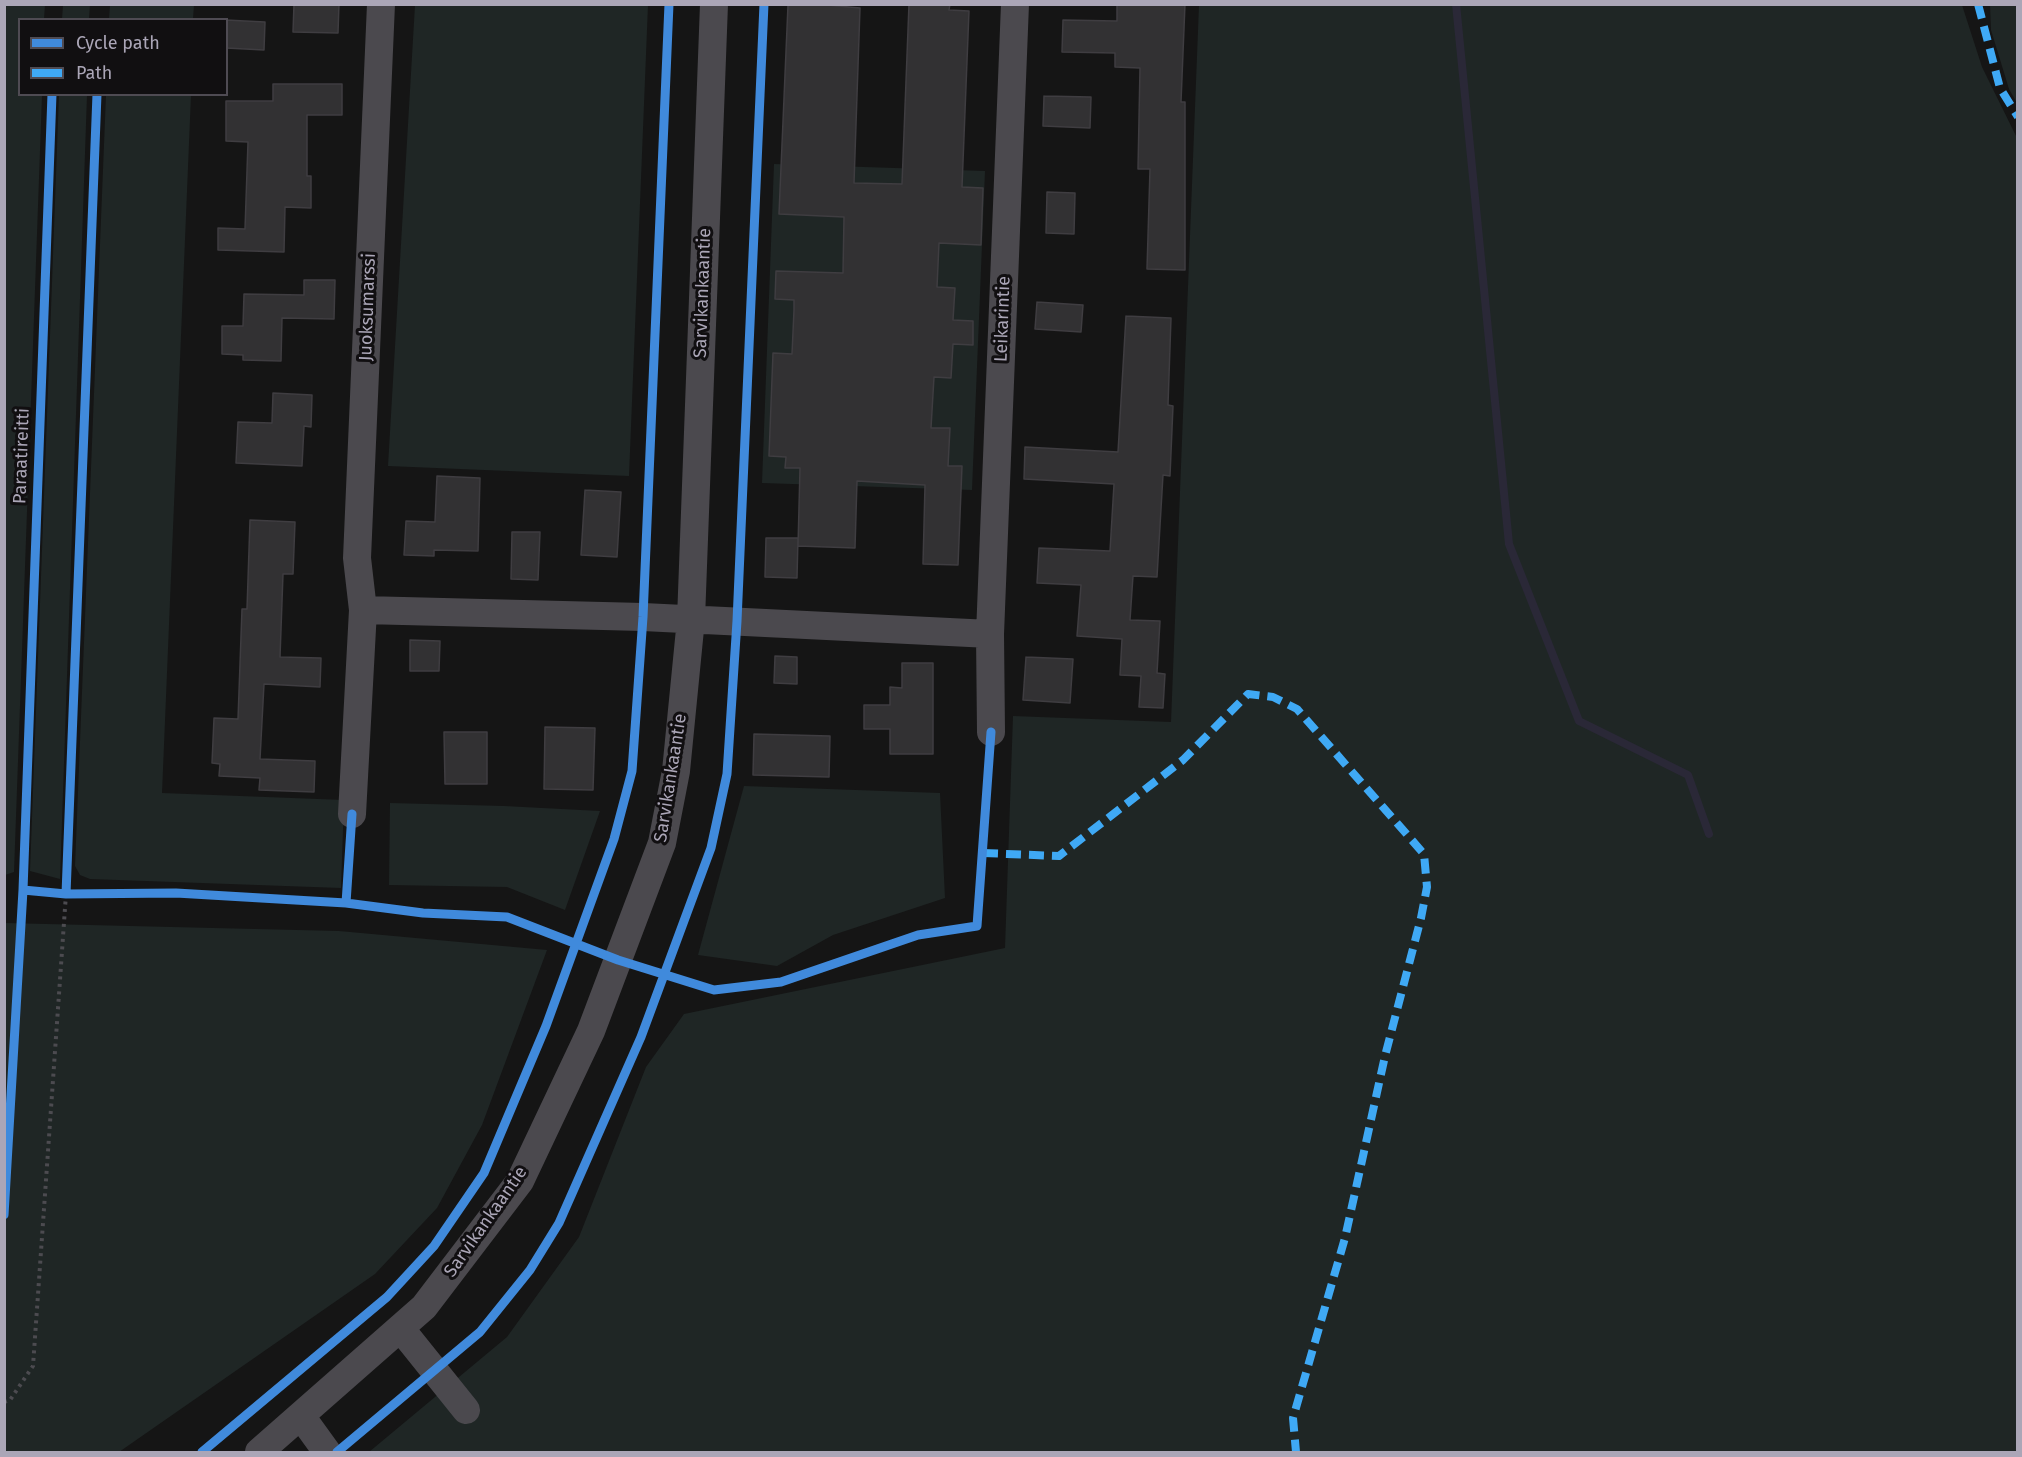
<!DOCTYPE html>
<style>
body{margin:0}
#map{position:relative;width:2022px;height:1457px;overflow:hidden;background:#151515;font-family:"Fira Sans",sans-serif}
canvas{display:block}
.frame{position:absolute;inset:0;border:6px solid #aba6b7;pointer-events:none}
.legend{position:absolute;left:18px;top:18px;width:210px;height:78px;box-sizing:border-box;background:#110f11;border:2px solid #4f4b53;margin:0;padding:8px 10px;list-style:none;font-size:18px;color:#aba6b7}
.legend li{display:flex;align-items:center;gap:12px;height:30px}
.legend b{width:30px;border:2px solid #4f4b53}
</style>
<div id="map">
<canvas width="2022" height="1457"></canvas>
<div class="frame"></div>
<ul class="legend">
<li><b style="height:8px;background:#408adc"></b>Cycle path</li>
<li><b style="height:8px;background:#3fa9f5"></b>Path</li>
</ul>
</div>
<script>
const ctx = document.querySelector('canvas').getContext('2d');
ctx.lineJoin = 'round';
function paint(path, color) {
  ctx.fillStyle = color;
  ctx.fill(path, 'evenodd');
}
function poly(rows) {
  const path = new Path2D();
  for (const r of rows) {
    path.moveTo(r[0], r[1]);
    for (let i = 2; i < r.length; i += 2) path.lineTo(r[i], r[i + 1]);
  }
  return path;
}
function stroke(path, color, width, dash) {
  ctx.strokeStyle = color;
  ctx.lineWidth = width;
  ctx.lineCap = dash ? 'butt' : 'round';
  ctx.setLineDash(dash || []);
  ctx.stroke(path);
}
function label(font, color, halo, rows, align = 'center') {
  ctx.font = font + ' "Fira Sans",sans-serif';
  ctx.lineWidth = 6;
  ctx.setLineDash([]);
  ctx.textBaseline = 'middle';
  ctx.strokeStyle = halo;
  ctx.fillStyle = color;
  for (const [text, x, y, turn = 0] of rows) {
    ctx.save();
    ctx.translate(x, y);
    ctx.rotate((+turn || 0) * Math.PI / 180);
    ctx.textAlign = isNaN(turn) ? turn : align;
    if (halo) ctx.strokeText(text, 0, 0);
    ctx.fillText(text, 0, 0);
    ctx.restore();
  }
}
const green = poly([
 [45,5,44,19,20,20,20,94,42,95,14,872,5,875,4,5],
 [63,5,90,5,89,19,62,19],
 [110,5,194,5,193,19,109,19],
 [415,5,648,5,629,476,388,466],
 [1199,5,1962,5,1982,67,2018,140,2017,1452,369,1452,507,1337,579,1237,646,1067,684,1014,1005,948,1013,716,1171,722],
 [1990,5,2017,5,2017,103,2009,89,1991,30],
 [59,95,87,95,60,879,30,871],
 [106,95,191,95,162,793,344,800,341,888,90,879,80,875,75,866],
 [774,164,985,171,972,490,762,483],
 [744,786,940,793,945,898,833,935,777,966,698,955],
 [390,803,504,806,600,811,565,910,507,887,389,885],
 [5,923,339,931,547,950,482,1125,437,1208,375,1274,119,1452,5,1452]
]);
const stream = poly([
 [1456,4,1509,544,1579,721,1688,775,1709,834]
]);
const building = poly([
 [294,4,339,4,338,33,293,32,294,4],
 [817,4,860,8,854,183,902,184,909,4,950,4,949,10,969,11,962,187,983,188,981,245,939,243,937,287,955,288,953,320,973,321,973,345,953,344,951,378,934,377,931,428,950,428,948,466,962,466,958,565,923,564,925,485,857,481,855,548,798,546,800,468,785,468,786,457,769,456,773,353,792,354,794,310,794,300,775,299,776,271,843,273,844,217,779,214,788,5,817,4],
 [1117,4,1185,4,1181,102,1185,102,1185,270,1147,269,1150,169,1138,169,1140,68,1115,67,1115,53,1062,52,1063,20,1117,21,1117,4],
 [226,20,265,22,264,50,226,48,226,20],
 [273,84,342,84,342,115,307,115,307,176,311,176,311,208,285,207,284,252,218,250,218,228,245,229,248,142,226,141,226,101,273,101,273,84],
 [1044,96,1091,97,1090,128,1043,126,1044,96],
 [1047,192,1075,193,1074,234,1046,233,1047,192],
 [304,280,335,280,334,319,282,318,281,361,243,360,243,355,222,354,222,326,243,326,244,294,304,295,304,280],
 [1037,302,1083,305,1081,332,1035,329,1037,302],
 [1126,316,1171,318,1168,405,1173,406,1170,476,1163,475,1157,577,1133,576,1130,620,1160,621,1157,673,1165,674,1163,708,1139,707,1141,676,1120,675,1122,639,1077,636,1081,585,1037,583,1039,548,1110,551,1114,484,1024,479,1025,447,1118,452,1126,316],
 [273,393,312,395,311,427,304,426,302,466,236,463,238,422,272,423,273,393],
 [437,476,480,478,478,551,434,550,434,556,404,555,406,521,435,522,437,476],
 [585,490,621,492,617,557,581,555,585,490],
 [250,520,295,522,293,574,283,574,280,657,321,658,320,687,264,684,260,759,315,761,314,792,259,790,260,778,219,776,220,764,212,763,214,718,238,719,242,609,247,609,250,520],
 [512,532,540,532,538,580,511,579,512,532],
 [766,538,798,538,797,578,765,577,766,538],
 [410,640,440,641,439,671,410,671,410,640],
 [775,656,797,657,797,684,774,683,775,656],
 [1026,657,1073,659,1070,703,1023,700,1026,657],
 [902,663,933,663,933,754,890,754,890,729,864,729,864,705,890,705,890,687,902,688,902,663],
 [545,727,595,728,593,790,544,789,545,727],
 [444,732,487,732,487,784,445,784,444,732],
 [754,734,830,736,829,777,753,775,754,734]
]);
const path = poly([
 [4,1402,10,1400,33,1366,66,894]
]);
const minor = poly([
 [381,4,357,558,363,610,643,617,990,634,1015,4],
 [990,634,991,732],
 [352,814,363,610],
 [401,1329,466,1410],
 [301,1416,327,1452],
 [259,1452,424,1307,520,1181,591,1031,662,843,676,771,691,619,714,4]
]);
const quiet = poly([
 [1978,4,2000,88,2018,117],
 [983,853,1059,856,1183,760,1248,694,1273,697,1297,709,1424,854,1427,887,1421,918,1385,1056,1345,1238,1293,1418,1296,1452]
]);
const cycleway = poly([
 [23,890,66,894,176,893,346,903,423,913,507,917,618,960,714,990,781,982,918,935,977,926,991,732],
 [66,894,97,94],
 [346,903,352,814],
 [4,1215,23,890,52,94],
 [202,1452,387,1297,434,1246,484,1173,546,1026,614,839,632,771,643,617,669,4],
 [337,1452,480,1332,530,1270,559,1223,641,1037,711,848,727,774,737,621,764,4]
]);
const streetNames = [
 ["Sarvikankaantie",703,293,-88],
 ["Juoksumarssi",368,307,-88],
 ["Leikarintie",1003,319,-88],
 ["Paraatireitti",22,456,-88],
 ["Sarvikankaantie",671,778,-81],
 ["Sarvikankaantie",486,1222,-55]
];
paint(green, '#1f2625');
stroke(stream, '#2a2837', 8);
paint(building, '#323133');
stroke(building, '#3f3d41', 1.5);
stroke(path, '#4c4b50', 4, [3, 4.5]);
stroke(minor, '#4b494e', 28);
stroke(quiet, '#3fa9f5', 8, [15, 8]);
stroke(cycleway, '#408adc', 9);
label('18px', '#aba6b7', '#110f11', streetNames);
</script>
